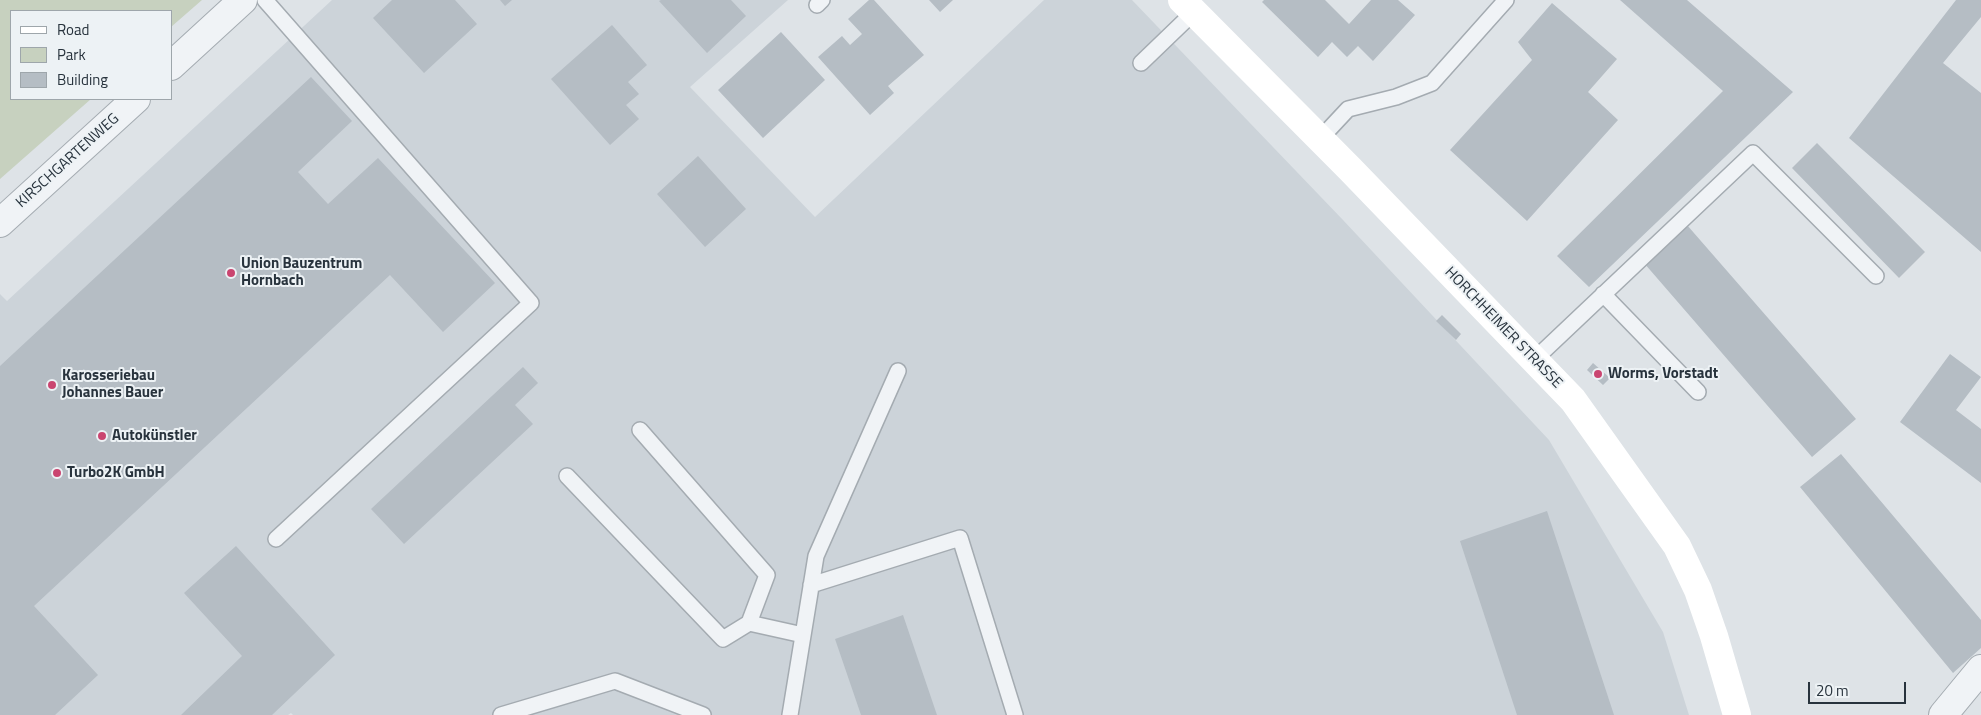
<!DOCTYPE html>
<meta charset="utf-8">
<style>
body{margin:0}
#map{position:relative;width:1981px;height:715px;overflow:hidden;background:#dee3e7;font-family:"Titillium Web",sans-serif}
canvas{display:block}
.legend{position:absolute;left:10px;top:10px;width:162px;height:90px;box-sizing:border-box;background:#edf2f5;border:1px solid #9ea6ab;margin:0;padding:6px 9px;list-style:none;font-size:15px;color:#28333d}
.legend li{display:flex;align-items:center;gap:10px;height:25px}
.legend b{width:25px;border:1px solid #9ea6ab}
.scale{position:absolute;left:1808px;top:682px;width:98px;height:22px;box-sizing:border-box;border:2px solid #28333d;border-top:0;padding-left:6px;font-size:15px;line-height:18px;white-space:nowrap;color:#28333d;-webkit-text-stroke:4px #edf2f5;paint-order:stroke}
</style>
<div id="map">
<canvas width="1981" height="715"></canvas>
<ul class="legend">
<li><b style="height:6px;background:#fff"></b>Road</li>
<li><b style="height:14px;background:#c7d1bf"></b>Park</li>
<li><b style="height:14px;background:#b5bdc4"></b>Building</li>
</ul>
<div class="scale">20 m</div>
</div>
<script>
const ctx = document.querySelector('canvas').getContext('2d');
ctx.lineJoin = 'round';
function paint(path, color) {
  ctx.fillStyle = color;
  ctx.fill(path, 'evenodd');
}
function poly(rows) {
  const path = new Path2D();
  for (const r of rows) {
    path.moveTo(r[0], r[1]);
    for (let i = 2; i < r.length; i += 2) path.lineTo(r[i], r[i + 1]);
  }
  return path;
}
function stroke(path, color, width, dash) {
  ctx.strokeStyle = color;
  ctx.lineWidth = width;
  ctx.lineCap = dash ? 'butt' : 'round';
  ctx.setLineDash(dash || []);
  ctx.stroke(path);
}
function label(font, color, halo, rows, align = 'center') {
  ctx.font = font + ' "Titillium Web",sans-serif';
  ctx.lineWidth = 4;
  ctx.setLineDash([]);
  ctx.textBaseline = 'middle';
  ctx.strokeStyle = halo;
  ctx.fillStyle = color;
  for (const [text, x, y, turn = 0] of rows) {
    ctx.save();
    ctx.translate(x, y);
    ctx.rotate((+turn || 0) * Math.PI / 180);
    ctx.textAlign = isNaN(turn) ? turn : align;
    if (halo) ctx.strokeText(text, 0, 0);
    ctx.fillText(text, 0, 0);
    ctx.restore();
  }
}
const built = poly([
 [332,0,788,0,690,87,815,217,1044,0,1132,0,1343,220,1549,440,1663,632,1689,715,293,715,291,713,288,715,0,715,0,294,7,301]
]);
const green = poly([
 [0,0,202,0,171,27,171,11,11,11,11,99,91,99,0,179]
]);
const building = poly([
 [392,0,455,0,477,24,424,73,373,18],
 [500,0,512,0,505,6],
 [661,0,731,0,746,16,707,53,659,1],
 [869,0,874,0,924,55,888,86,894,93,870,115,818,57,842,36,850,45,862,34,848,19],
 [929,0,953,0,940,12],
 [1264,0,1325,0,1349,24,1371,0,1398,0,1415,15,1373,61,1358,46,1347,57,1332,42,1318,57,1262,2],
 [1620,0,1687,0,1793,92,1589,287,1557,256,1723,91],
 [1956,0,1981,0,1981,17,1943,63,1981,93,1981,252,1849,138],
 [1552,3,1617,59,1588,92,1618,120,1527,221,1450,150,1532,60,1518,42],
 [612,25,647,65,628,82,639,94,626,105,639,119,610,145,551,79],
 [781,32,825,80,763,138,718,90],
 [311,77,352,121,298,172,328,204,378,158,495,283,443,332,390,275,34,606,98,675,55,715,0,715,0,366],
 [1817,143,1925,252,1899,278,1792,168],
 [698,156,746,209,705,247,657,194],
 [1687,225,1856,419,1812,457,1644,263],
 [1442,315,1461,334,1456,340,1436,321],
 [1950,354,1981,377,1956,410,1981,429,1981,483,1900,422],
 [1593,363,1610,378,1603,385,1587,370],
 [523,367,538,383,515,405,533,424,404,544,371,509],
 [1841,454,1981,620,1981,648,1953,673,1800,487],
 [1547,511,1614,715,1517,715,1460,541],
 [236,546,335,655,272,715,181,715,242,656,184,593],
 [903,615,937,715,861,715,835,639]
]);
const service = poly([
 [265,0,531,303,276,539],
 [817,5,822,0],
 [1141,63,1194,12],
 [1320,139,1348,109,1396,97,1432,83,1506,0],
 [1603,294,1698,392],
 [1534,360,1753,153,1876,276],
 [640,430,767,575,749,623],
 [567,476,723,639,749,623,803,635],
 [811,585,960,538,1015,715],
 [501,715,615,681,703,715],
 [790,715,816,556,898,371]
]);
const minor = poly([
 [1943,715,1981,669]
]);
const tertiary = poly([
 [171,66,243,0],
 [0,223,136,99]
]);
const secondary = poly([
 [1182,0,1350,169,1573,400,1677,546,1698,590,1714,636,1737,715]
]);
const markers = [
 [231,273,5,"#ca4570"],
 [1598,374,5,"#ca4570"],
 [52,385,5,"#ca4570"],
 [102,436,5,"#ca4570"],
 [57,473,5,"#ca4570"]
];
const streetNames = [
 ["KIRSCHGARTENWEG",68,161,-42],
 ["HORCHHEIMER STRASSE",1503,328,46]
];
const poiNames = [
 ["Union Bauzentrum",241,264],
 ["Hornbach",241,281],
 ["Worms, Vorstadt",1608,374],
 ["Karosseriebau",62,376],
 ["Johannes Bauer",62,393],
 ["Autokünstler",112,436],
 ["Turbo2K GmbH",67,473]
];
paint(built, '#ccd3d9');
paint(green, '#c7d1bf');
paint(building, '#b5bdc4');
stroke(service, '#a4abb1', 18);
stroke(minor, '#a4abb1', 30);
stroke(tertiary, '#a4abb1', 30);
stroke(service, '#f0f3f6', 15);
stroke(minor, '#f0f3f6', 28);
stroke(tertiary, '#f0f3f6', 28);
stroke(secondary, '#fff', 28);
for (const [x, y, r, color] of markers) {
  const dot = new Path2D();
  dot.arc(x, y, r, 0, 2 * Math.PI);
  ctx.fillStyle = color;
  ctx.fill(dot);
  stroke(dot, '#edf2f5', 2);
}
label('15px', '#28333d', '#edf2f5', streetNames);
label('bold 15px', '#28333d', '#edf2f5', poiNames, 'left');
</script>
